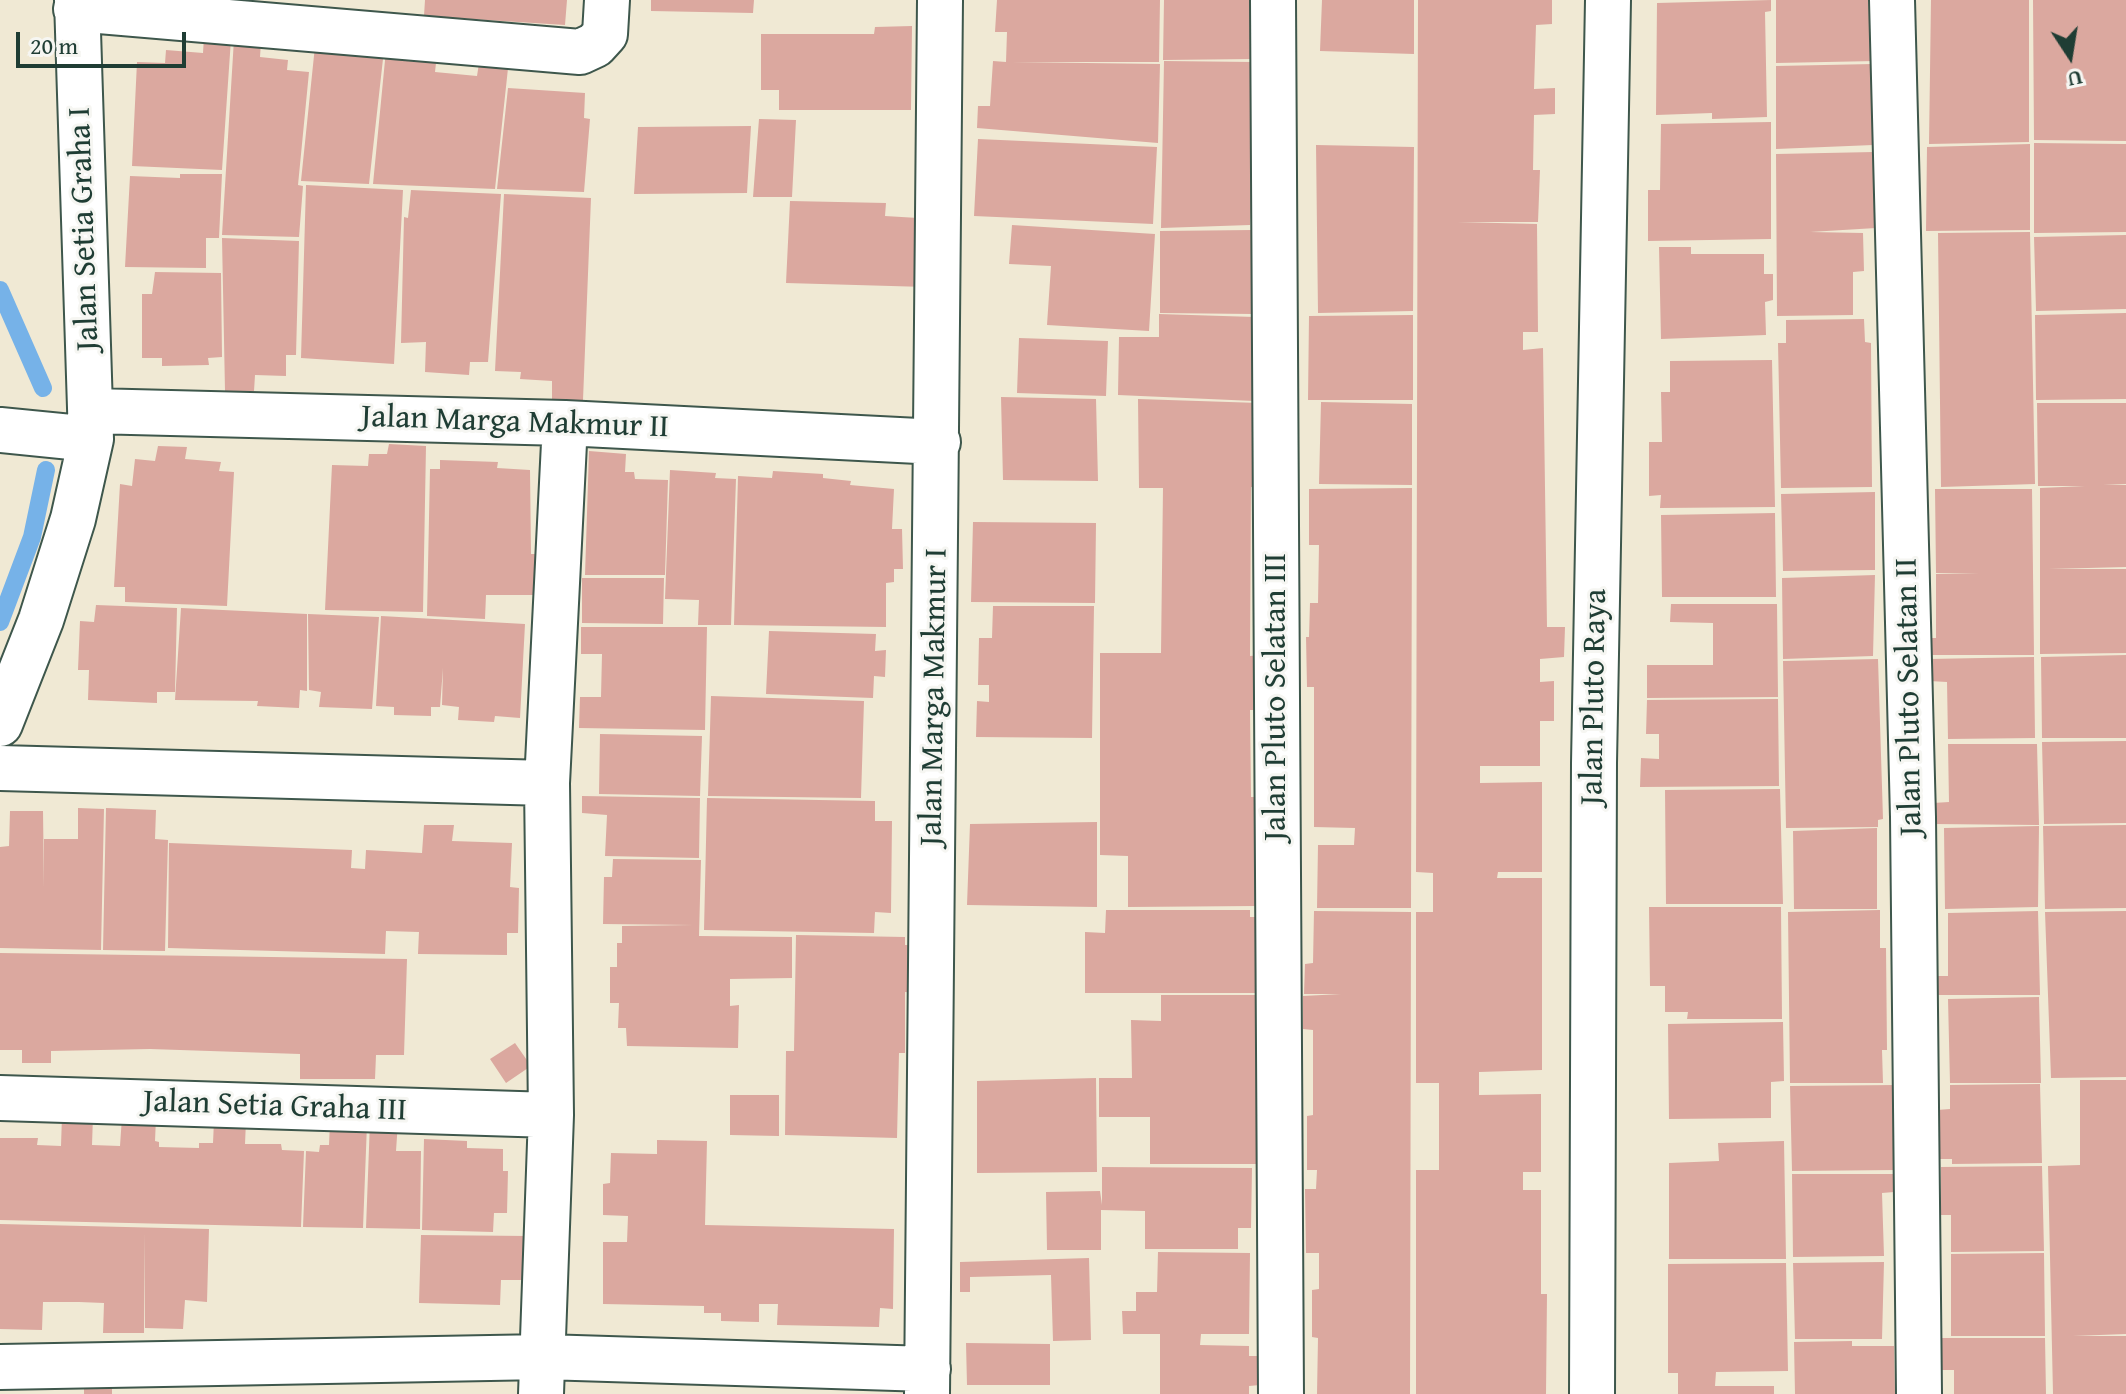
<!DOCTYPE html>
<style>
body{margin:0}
#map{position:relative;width:2126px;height:1394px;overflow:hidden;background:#f0e9d4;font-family:"Gentium Book Plus",serif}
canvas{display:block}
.north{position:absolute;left:2030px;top:16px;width:80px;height:80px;-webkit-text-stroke:6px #f6f6f2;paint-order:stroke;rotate:168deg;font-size:22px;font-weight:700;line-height:32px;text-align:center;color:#1f3d34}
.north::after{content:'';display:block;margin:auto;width:28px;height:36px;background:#1f3d34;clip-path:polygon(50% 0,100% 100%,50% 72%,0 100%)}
.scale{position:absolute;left:16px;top:32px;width:170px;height:36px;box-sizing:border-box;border:4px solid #1f3d34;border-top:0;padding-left:10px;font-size:24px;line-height:28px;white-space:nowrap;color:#1f3d34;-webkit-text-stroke:6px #f6f6f2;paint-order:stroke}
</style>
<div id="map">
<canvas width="2126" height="1394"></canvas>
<div class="north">U</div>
<div class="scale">20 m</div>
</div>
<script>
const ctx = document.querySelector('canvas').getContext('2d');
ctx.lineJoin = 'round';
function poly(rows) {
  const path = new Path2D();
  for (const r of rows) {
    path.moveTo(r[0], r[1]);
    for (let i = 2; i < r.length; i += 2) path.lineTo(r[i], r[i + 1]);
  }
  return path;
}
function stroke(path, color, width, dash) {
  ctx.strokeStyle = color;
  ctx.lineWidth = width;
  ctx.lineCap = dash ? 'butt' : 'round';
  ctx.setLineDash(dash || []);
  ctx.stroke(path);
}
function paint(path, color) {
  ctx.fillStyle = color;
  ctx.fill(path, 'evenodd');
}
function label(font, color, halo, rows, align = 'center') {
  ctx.font = font + ' "Gentium Book Plus",serif';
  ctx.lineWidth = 6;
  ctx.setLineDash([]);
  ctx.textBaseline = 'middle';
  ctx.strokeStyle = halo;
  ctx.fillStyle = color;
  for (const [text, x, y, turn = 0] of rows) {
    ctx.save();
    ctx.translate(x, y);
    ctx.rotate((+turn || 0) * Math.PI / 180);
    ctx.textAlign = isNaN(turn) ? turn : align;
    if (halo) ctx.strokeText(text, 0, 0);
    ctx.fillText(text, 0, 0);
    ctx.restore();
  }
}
const stream = poly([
 [0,290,43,388],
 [0,622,32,537,46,470]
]);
const building = poly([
 [425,0,567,0,565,25,424,16],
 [651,0,754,0,753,13,651,11],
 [997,0,1160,0,1159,62,1012,62,1160,64,1158,143,977,128,978,106,990,106,993,61,1006,62,1007,32,995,32],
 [1164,0,1255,0,1253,59,1163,60],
 [1322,0,1414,0,1414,54,1320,51],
 [1418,0,1552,0,1552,24,1536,25,1534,89,1555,88,1555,114,1534,115,1533,170,1540,170,1538,222,1458,222,1537,224,1538,332,1523,332,1523,350,1543,348,1547,627,1565,627,1564,657,1540,659,1540,682,1554,681,1554,721,1540,721,1540,766,1480,766,1480,783,1542,782,1542,872,1498,872,1497,878,1542,878,1542,1070,1479,1072,1479,1095,1541,1094,1541,1172,1523,1172,1523,1190,1541,1190,1541,1294,1547,1294,1546,1394,1416,1394,1416,1170,1439,1170,1439,1083,1416,1083,1416,912,1433,912,1433,873,1416,872],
 [1771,0,1771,11,1765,12,1767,117,1712,119,1712,113,1656,115,1657,3],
 [1776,0,1875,0,1876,61,1776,63],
 [1931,0,2029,0,2029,142,1929,144],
 [2033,0,2126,0,2126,141,2034,140],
 [912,26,911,110,779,110,779,90,761,90,761,34,874,34,875,27],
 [204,37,231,39,222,170,132,166,137,62,165,63,166,50,203,53],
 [234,39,261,42,260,57,288,60,287,70,309,72,298,185,303,186,299,237,222,235],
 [315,46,384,50,369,184,301,181],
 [386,50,411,52,410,61,436,63,435,72,477,76,480,57,509,59,495,189,373,184],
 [1164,61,1253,62,1255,143,1250,225,1161,228],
 [1873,64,1873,145,1776,149,1776,66],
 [508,88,585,93,584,118,590,119,584,192,497,189],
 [759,119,796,120,792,197,753,197],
 [1771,122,1771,239,1648,241,1648,190,1660,190,1661,124],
 [751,126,747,193,634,194,638,127],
 [978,139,1157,147,1153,224,974,216],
 [2034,143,2126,144,2126,232,2034,233],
 [2030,144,2030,230,1926,231,1927,147],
 [1316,145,1414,147,1413,311,1318,313],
 [1874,152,1876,228,1810,232,1863,233,1864,271,1853,272,1853,315,1777,316,1776,154],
 [180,174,222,174,219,238,206,238,206,268,125,267,130,176,180,178],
 [306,185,403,190,394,364,301,358],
 [411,190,501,194,488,362,470,362,469,375,425,372,426,342,401,343,404,217,408,218],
 [504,194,591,198,583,400,552,400,552,381,520,379,521,372,495,371],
 [790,201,886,203,885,216,918,218,926,287,786,283],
 [1012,225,1155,234,1149,331,1047,325,1051,266,1009,264],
 [1253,230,1252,257,1261,257,1253,314,1160,313,1160,231],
 [2030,232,2035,484,1941,487,1938,233],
 [2126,235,2126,309,2036,311,2034,237],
 [222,238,299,241,296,355,286,355,286,376,255,375,254,391,225,391],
 [1659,247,1691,247,1691,254,1764,254,1764,274,1773,274,1773,300,1765,302,1766,335,1661,339],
 [155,272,221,273,222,357,208,358,209,365,162,366,162,358,142,358,142,294,152,294],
 [2126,313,2126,399,2036,400,2035,315],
 [1159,314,1255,317,1254,401,1118,395,1119,337,1159,337],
 [1413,315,1413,400,1308,400,1309,316],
 [1864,319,1865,342,1871,343,1872,487,1781,488,1778,343,1786,343,1786,320],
 [1019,338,1108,341,1106,396,1017,393],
 [1772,360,1775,507,1660,508,1661,495,1649,496,1649,442,1662,442,1661,392,1670,392,1670,361],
 [1001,397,1096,399,1098,481,1003,480],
 [1138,399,1259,403,1261,488,1251,487,1250,656,1261,655,1261,710,1250,710,1251,797,1263,797,1262,880,1255,881,1256,906,1128,907,1128,856,1100,855,1100,653,1161,653,1163,488,1139,488],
 [1321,402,1412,404,1412,485,1319,484],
 [2037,403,2126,403,2126,484,2103,484,2126,485,2126,567,2049,569,2126,569,2126,653,2040,654,2040,488,2085,486,2038,486],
 [389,444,426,446,423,612,325,610,332,465,368,466,369,454,387,454],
 [158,446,187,447,185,459,221,462,219,471,234,472,227,606,125,602,125,587,114,587,120,484,132,486,135,459,155,461],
 [589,451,626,454,625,472,634,472,635,479,668,480,665,575,585,575],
 [440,460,498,462,497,468,530,470,531,554,543,554,543,595,486,595,485,619,427,616,430,469,440,469],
 [670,470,716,473,715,478,736,479,731,625,698,625,699,600,665,599],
 [773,471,823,474,823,478,851,481,850,485,894,489,892,529,902,529,903,569,894,569,894,582,886,583,886,627,734,625,738,476,772,478],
 [1412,488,1411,908,1317,908,1318,845,1354,845,1355,828,1314,827,1314,687,1307,687,1306,637,1309,637,1310,603,1318,603,1319,545,1309,545,1309,489],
 [1935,489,2032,489,2034,655,1929,655,1928,638,1936,638,1936,574,1979,573,1936,573],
 [1875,492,1875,570,1783,571,1781,494],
 [1775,513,1776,597,1662,597,1661,515],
 [973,522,1096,523,1095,603,971,602],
 [1875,575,1873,656,1783,659,1782,578],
 [582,578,664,578,663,624,582,623],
 [1671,604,1777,604,1778,697,1647,698,1647,665,1713,665,1713,623,1670,622],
 [96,605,177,608,175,692,157,692,157,703,88,700,89,670,78,670,80,621,94,622],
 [993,606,1094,606,1092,738,976,737,977,701,989,702,989,685,978,685,979,638,992,638],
 [181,608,307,614,307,691,300,690,299,708,257,706,258,701,175,700],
 [308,614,379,617,372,709,319,707,321,692,309,690],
 [381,616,525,624,520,718,495,716,494,722,458,720,459,707,442,705,443,668,440,707,431,707,431,716,394,715,394,707,376,706],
 [581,627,707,627,705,730,579,728,580,697,601,697,602,654,581,654],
 [769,631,876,634,875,651,886,650,885,677,874,676,873,698,766,694],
 [2126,655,2126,738,2042,738,2041,657],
 [2034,657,2035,738,1948,739,1947,682,1929,681,1929,659],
 [1878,659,1883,819,1878,820,1878,827,1786,828,1783,661],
 [711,696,864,701,861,798,708,796],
 [1778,699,1779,786,1640,787,1641,758,1659,759,1659,734,1646,734,1647,700],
 [600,734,702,736,700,796,599,794],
 [2126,741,2126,823,2044,824,2042,742],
 [1948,744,2037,744,2039,825,1933,824,1933,803,1949,802],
 [1780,789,1783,904,1666,904,1665,790],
 [582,796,700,798,699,858,605,856,607,815,582,813],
 [707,798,875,801,875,821,892,821,891,913,875,912,874,933,704,930],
 [78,808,104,809,101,950,0,948,0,847,9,846,10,811,43,811,44,888,44,839,78,839],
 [106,808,156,810,155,839,168,840,165,951,103,950],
 [1097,822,1097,907,967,905,970,824],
 [424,825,454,825,452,841,512,843,510,887,519,888,518,933,507,933,507,955,418,954,419,932,386,931,385,954,168,948,169,843,352,850,351,868,365,869,366,850,422,853],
 [2126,825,2126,908,2045,909,2043,826],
 [2039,826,2038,907,1945,909,1944,828],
 [1877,828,1877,909,1794,909,1793,831],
 [613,859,701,860,699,936,792,937,792,978,730,979,730,1006,739,1005,738,1048,627,1046,626,1028,618,1028,619,1003,610,1003,610,967,617,967,617,943,622,943,622,926,693,925,603,924,604,877,612,877],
 [1649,907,1781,907,1782,1019,1687,1019,1688,1012,1665,1012,1665,986,1650,986],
 [1106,910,1250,910,1250,917,1262,917,1262,993,1085,993,1085,932,1105,933],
 [1880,910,1880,948,1886,948,1887,1050,1882,1050,1883,1083,1790,1083,1788,912],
 [1314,911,1411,912,1410,1394,1317,1394,1318,1338,1312,1337,1312,1290,1319,1289,1319,1253,1306,1253,1305,1189,1316,1189,1317,1170,1307,1170,1307,1116,1313,1115,1313,1030,1303,1029,1303,996,1341,994,1304,994,1305,964,1313,963],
 [2038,911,2040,995,1938,995,1938,976,1948,976,1948,913],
 [2126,911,2126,1077,2051,1078,2045,912],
 [796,935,905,937,905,945,918,945,918,993,905,992,905,1053,899,1053,897,1138,785,1135,786,1051,794,1051],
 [0,953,407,959,404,1055,376,1055,375,1079,300,1079,300,1054,150,1049,51,1051,51,1063,22,1063,22,1050,0,1050],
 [1161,995,1257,995,1256,1164,1150,1164,1150,1117,1099,1117,1099,1078,1132,1078,1131,1020,1161,1021],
 [2039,997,2041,1083,1950,1083,1948,999],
 [1783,1022,1784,1081,1771,1082,1771,1118,1669,1119,1668,1024],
 [515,1043,531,1066,506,1083,490,1059],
 [1096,1078,1097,1172,977,1173,977,1081],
 [2080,1080,2126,1080,2126,1334,2073,1336,2126,1336,2126,1394,2053,1394,2048,1166,2080,1165],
 [2040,1084,2042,1163,1952,1164,1952,1159,1938,1159,1937,1110,1950,1109,1950,1085],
 [1895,1085,1897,1170,1792,1171,1790,1086],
 [730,1095,779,1095,779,1136,730,1135],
 [62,1116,93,1116,92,1145,120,1146,122,1117,156,1118,155,1141,159,1142,159,1147,199,1148,199,1143,213,1143,214,1121,246,1121,245,1144,281,1144,282,1150,304,1151,301,1227,0,1220,0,1138,38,1138,37,1145,61,1146],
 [370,1121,398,1122,396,1151,421,1151,420,1229,366,1228],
 [330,1123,367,1124,363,1228,303,1227,306,1151,319,1152,320,1145,329,1145],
 [424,1139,467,1141,467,1148,503,1149,503,1171,508,1171,507,1213,494,1213,493,1232,422,1230],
 [657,1140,707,1141,705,1225,894,1229,893,1309,880,1308,879,1327,777,1325,778,1304,759,1304,759,1322,721,1321,721,1313,704,1313,704,1306,603,1304,603,1242,627,1242,628,1216,603,1215,603,1184,610,1183,611,1153,657,1154],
 [1784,1141,1786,1259,1669,1259,1669,1163,1719,1161,1718,1143],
 [2042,1166,2044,1251,1951,1252,1951,1215,1941,1215,1941,1167],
 [1102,1167,1252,1168,1251,1228,1238,1228,1238,1249,1145,1249,1145,1211,1101,1210,1101,1250,1047,1250,1046,1192,1100,1191,1102,1205],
 [1792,1174,1894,1174,1894,1192,1882,1193,1884,1256,1793,1257],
 [0,1224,209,1229,207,1302,185,1300,183,1329,145,1328,145,1232,144,1333,103,1333,104,1303,79,1302,43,1302,42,1330,0,1329],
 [421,1235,528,1236,526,1280,501,1280,500,1305,419,1303],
 [1158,1252,1250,1253,1249,1334,1201,1334,1200,1345,1249,1346,1249,1356,1259,1356,1260,1385,1249,1386,1249,1394,1160,1394,1160,1334,1123,1334,1122,1311,1136,1311,1136,1292,1157,1292],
 [2044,1253,2045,1336,1951,1336,1951,1254],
 [1089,1258,1091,1340,1053,1341,1051,1275,970,1277,970,1292,960,1292,960,1262],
 [1884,1262,1882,1339,1795,1339,1793,1263],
 [1786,1263,1788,1371,1716,1372,1715,1386,1774,1386,1774,1394,1678,1394,1678,1373,1668,1373,1668,1264],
 [1942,1338,2045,1338,2046,1394,1954,1394,1954,1370,1941,1370],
 [1852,1341,1852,1346,1894,1346,1895,1394,1795,1394,1794,1342],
 [966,1343,1050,1344,1050,1385,967,1385],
 [84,1382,112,1382,112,1394,84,1394]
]);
const minor = poly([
 [1273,0,1281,1394],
 [1892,0,1913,817,1919,1394],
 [76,9,580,52,595,45,605,34,607,0],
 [92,411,565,423,938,442],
 [0,430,91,439],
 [0,724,41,620,73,519,91,439,77,0],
 [0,768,547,783],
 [0,1098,551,1115],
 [0,1367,544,1357,928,1369],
 [541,1394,551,1115,547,783,565,423],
 [927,1394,940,0]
]);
const tertiary = poly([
 [1592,1394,1594,763,1608,0]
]);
const streetNames = [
 ["Jalan Setia Graha I",85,229,-92],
 ["Jalan Marga Makmur II",515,423,2],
 ["Jalan Marga Makmur I",935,697,-89],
 ["Jalan Pluto Selatan III",1277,697,-90],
 ["Jalan Pluto Raya",1595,697,-89],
 ["Jalan Pluto Selatan II",1910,697,-91],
 ["Jalan Setia Graha III",275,1107,2]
];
stroke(stream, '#76b2e8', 18);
paint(building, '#dba89f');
stroke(minor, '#3e574c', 48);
stroke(tertiary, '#3e574c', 48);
stroke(minor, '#fff', 44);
stroke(tertiary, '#fff', 44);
label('32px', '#1f3d34', '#f6f6f2', streetNames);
</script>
